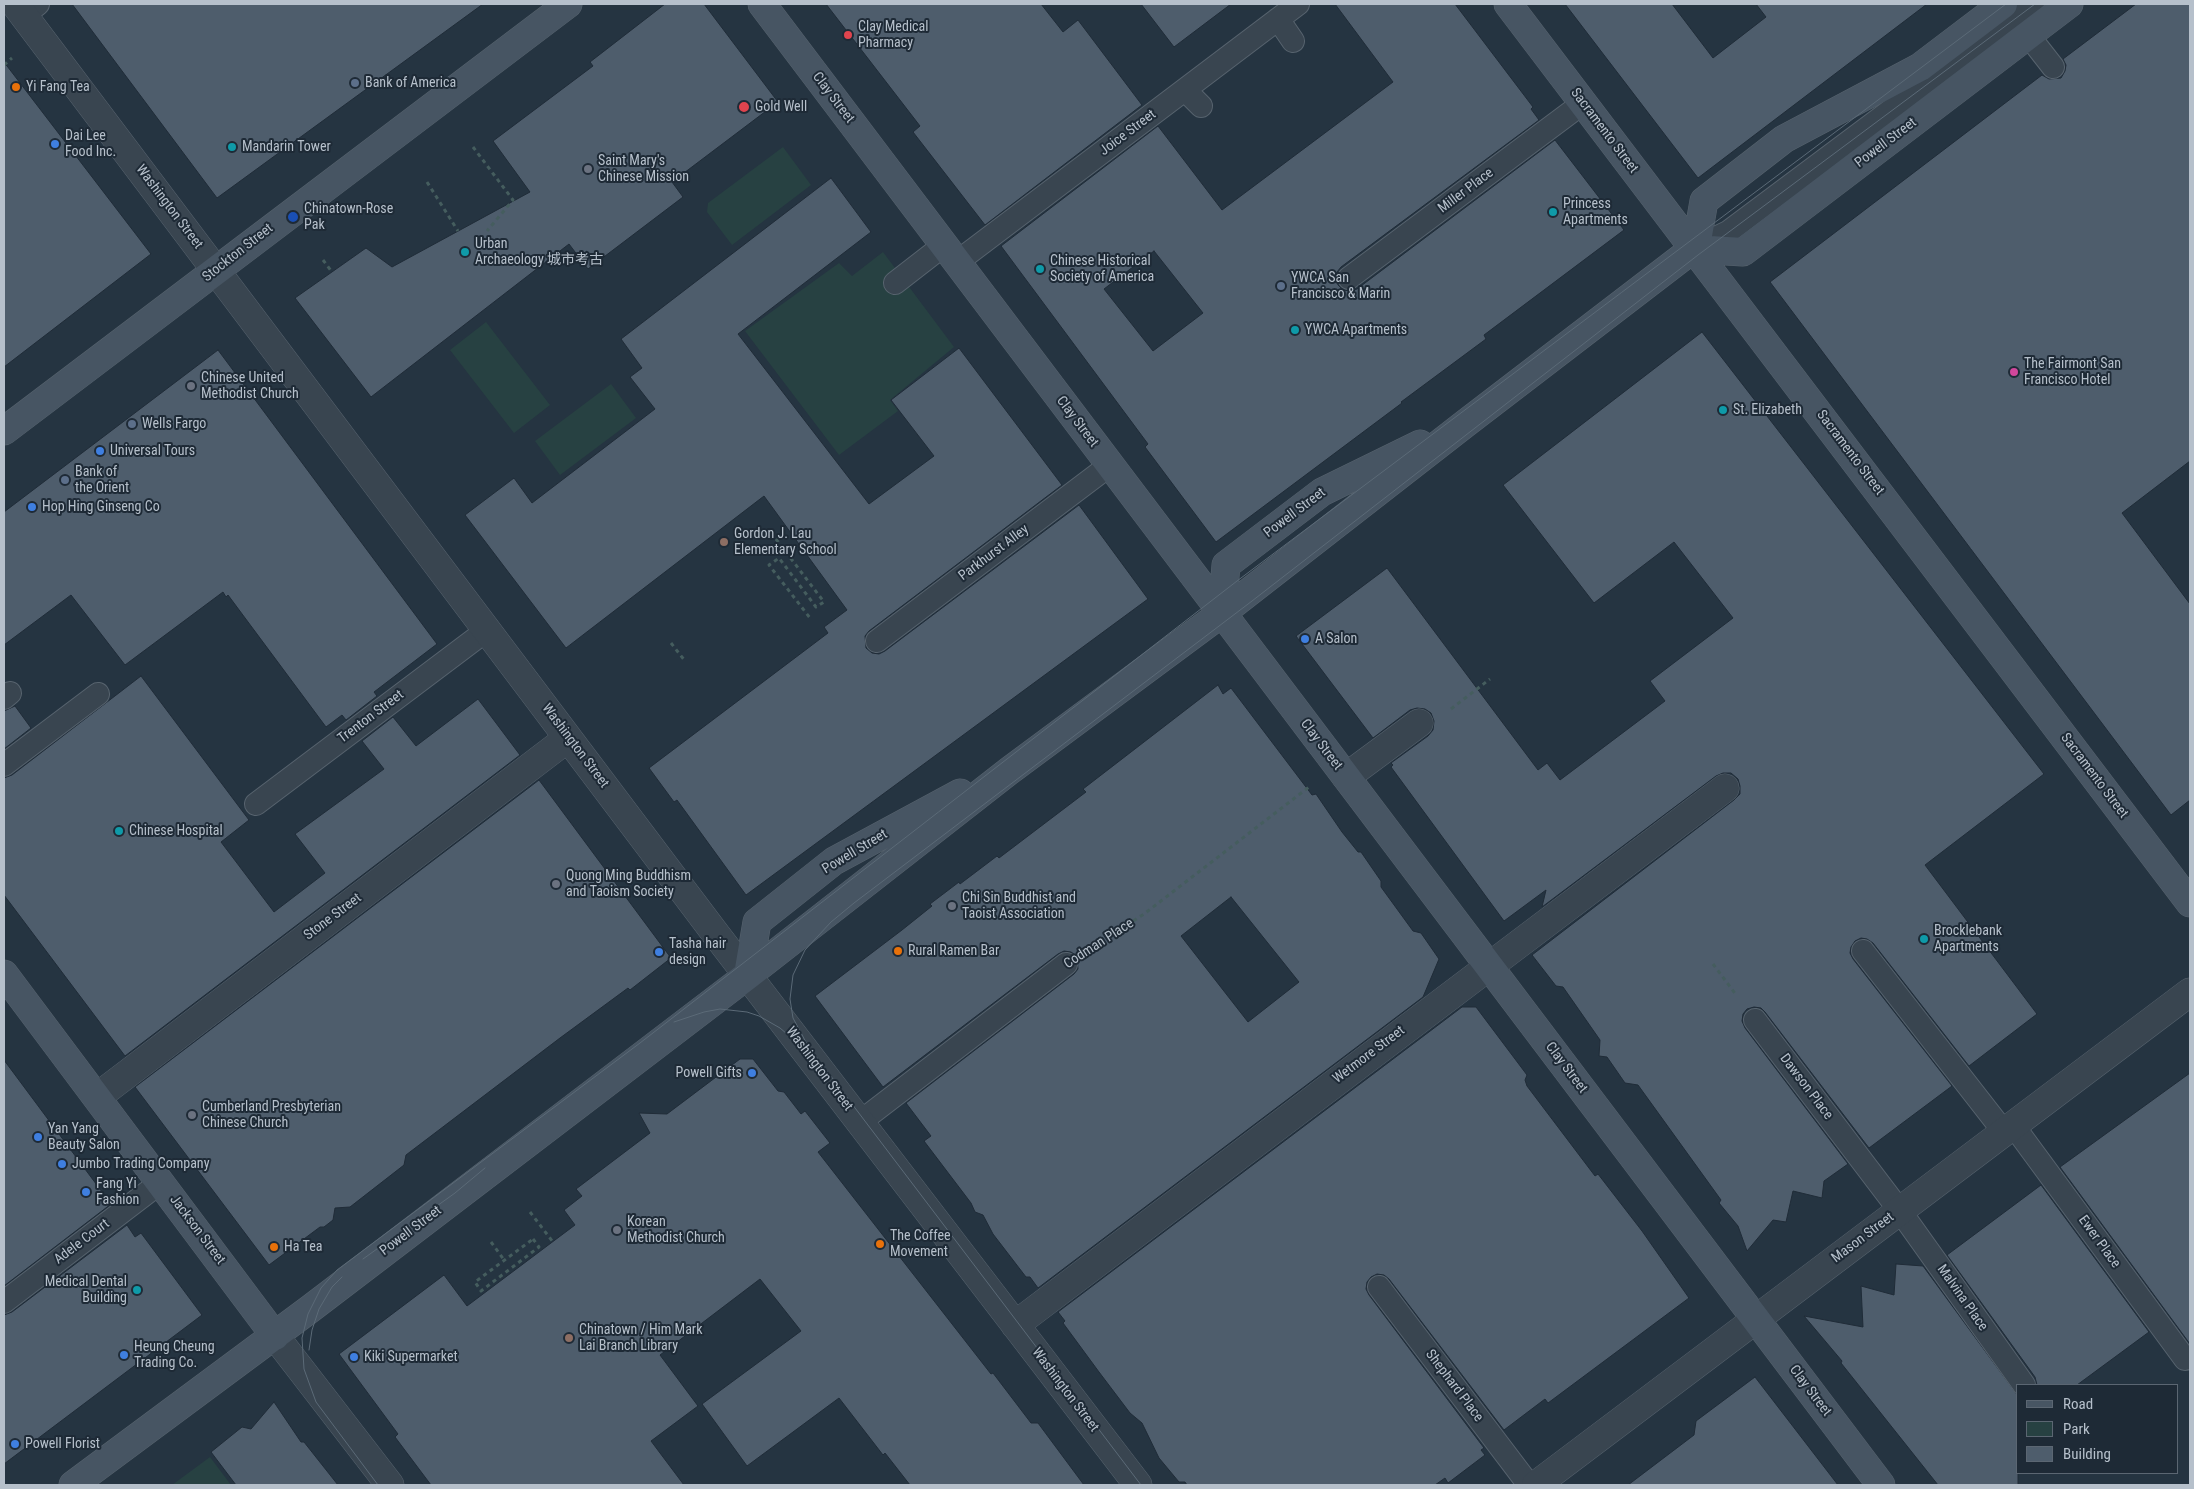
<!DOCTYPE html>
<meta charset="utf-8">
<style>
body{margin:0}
#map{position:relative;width:2194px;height:1489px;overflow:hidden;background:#253441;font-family:"Roboto Condensed",sans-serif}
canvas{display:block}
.frame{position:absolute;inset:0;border:5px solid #b6c0cb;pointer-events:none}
.legend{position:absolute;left:2016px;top:1384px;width:162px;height:90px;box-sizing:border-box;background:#1e2a36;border:1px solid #5b6672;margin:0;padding:6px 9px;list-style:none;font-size:15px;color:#b6c0cb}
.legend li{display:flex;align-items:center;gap:10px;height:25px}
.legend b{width:25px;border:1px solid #5b6672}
</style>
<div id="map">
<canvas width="2194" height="1489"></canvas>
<div class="frame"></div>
<ul class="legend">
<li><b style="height:6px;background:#475563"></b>Road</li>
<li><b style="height:14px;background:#274142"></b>Park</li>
<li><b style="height:14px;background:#4e5d6c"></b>Building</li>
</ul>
</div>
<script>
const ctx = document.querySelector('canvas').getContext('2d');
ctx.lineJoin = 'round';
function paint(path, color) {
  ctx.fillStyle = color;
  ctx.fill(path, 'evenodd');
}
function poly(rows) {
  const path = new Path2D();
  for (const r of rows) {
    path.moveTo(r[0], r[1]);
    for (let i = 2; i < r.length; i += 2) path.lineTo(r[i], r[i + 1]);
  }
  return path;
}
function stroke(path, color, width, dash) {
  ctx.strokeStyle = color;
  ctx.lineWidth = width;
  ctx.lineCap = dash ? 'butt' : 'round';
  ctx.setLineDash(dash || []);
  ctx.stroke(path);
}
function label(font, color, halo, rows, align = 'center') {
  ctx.font = font + ' "Roboto Condensed","Noto Sans SC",sans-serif';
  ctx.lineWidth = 4;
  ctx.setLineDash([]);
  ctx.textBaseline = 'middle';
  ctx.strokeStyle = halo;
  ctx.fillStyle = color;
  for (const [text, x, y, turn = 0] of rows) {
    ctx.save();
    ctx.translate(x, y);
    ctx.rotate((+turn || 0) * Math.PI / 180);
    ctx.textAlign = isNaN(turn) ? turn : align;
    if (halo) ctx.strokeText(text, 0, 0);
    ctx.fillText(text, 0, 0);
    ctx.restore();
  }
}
const green = poly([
 [783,147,811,185,732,245,707,212,708,203],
 [883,252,954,347,890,400,898,411,839,455,745,331,839,263,852,276],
 [486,322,550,405,514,433,450,350],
 [611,384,636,418,560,475,535,441],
 [210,1457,231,1485,172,1485]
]);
const building = poly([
 [72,4,483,4,217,198,72,4],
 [665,4,704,4,778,102,672,182,683,197,588,269,569,244,371,397,295,298,366,248,392,267,530,192,493,141,593,66,590,62,665,4],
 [826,4,1041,4,1063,32,1078,20,1142,105,985,225,913,132,920,126,826,4],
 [1141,4,1231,4,1174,47,1141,4],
 [1335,4,1455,4,1533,107,1531,109,1539,120,1341,267,1337,272,1336,279,1338,285,1343,290,1350,291,1357,289,1555,140,1624,230,1484,335,1486,339,1401,402,1402,403,1216,542,1145,447,1148,444,1001,246,1158,126,1222,210,1393,82,1335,4],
 [1154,251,1203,313,1153,351,1104,289,1154,251],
 [1565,4,1672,4,1713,58,1766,17,1756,4,1927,4,1698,178,1565,4],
 [2136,4,2190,4,2190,461,2122,513,2190,604,2190,800,2171,815,1770,282,2042,75,2049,79,2061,78,2065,71,2066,65,2063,59,2136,4],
 [4,62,151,254,4,367,4,62],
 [831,178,871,232,738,334,869,504,934,456,891,400,959,348,1062,485,869,631,865,636,866,648,872,653,879,654,885,651,1079,505,1148,599,746,895,677,800,674,802,649,768,828,633,824,627,847,610,764,496,566,648,465,515,514,478,532,503,655,409,630,377,642,368,621,339,831,178],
 [1702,332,2044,774,1925,865,2037,1014,1969,1066,1873,943,1867,939,1861,938,1855,941,1851,947,1850,953,1853,959,1952,1086,1869,1148,1765,1012,1761,1008,1754,1007,1747,1009,1743,1014,1742,1021,1745,1028,1848,1164,1824,1181,1822,1198,1793,1191,1786,1222,1773,1220,1747,1251,1738,1226,1719,1203,1721,1200,1638,1085,1625,1083,1607,1057,1599,1056,1600,1040,1563,987,1556,986,1532,955,1734,800,1740,794,1740,786,1738,779,1731,773,1723,773,1716,776,1542,907,1546,890,1504,921,1391,767,1393,765,1391,763,1428,736,1433,730,1434,721,1431,713,1425,709,1417,708,1410,710,1373,738,1296,636,1387,568,1538,770,1547,763,1560,780,1665,701,1650,681,1733,618,1674,542,1594,603,1503,485,1702,332],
 [218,350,437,644,374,692,377,696,346,720,342,715,326,727,228,595,226,597,223,592,125,665,71,595,4,645,4,512,218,350],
 [141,676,249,820,221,842,274,912,325,873,295,834,384,769,362,741,393,717,416,746,478,699,520,755,125,1056,4,895,4,778,12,775,141,676],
 [1218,685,1223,694,1231,688,1312,795,1316,794,1342,832,1358,852,1361,852,1381,881,1381,887,1413,931,1421,933,1439,959,1423,997,1038,1288,1030,1277,1026,1277,993,1234,983,1215,975,1212,971,1203,924,1141,931,1136,906,1103,1074,974,1078,969,1077,956,1071,952,1064,951,1058,954,883,1087,815,996,902,930,932,906,930,904,959,882,960,884,997,856,999,858,1086,792,1083,789,1218,685],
 [1231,897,1299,982,1248,1022,1181,936,1231,897],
 [15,706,31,728,4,749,4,711,15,706],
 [539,780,671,958,630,990,628,988,560,1038,406,1155,404,1165,350,1207,335,1208,333,1220,324,1227,320,1227,269,1265,135,1087,539,780],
 [1462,1007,1476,1007,1527,1075,1525,1080,1527,1086,1595,1176,1598,1174,1642,1231,1689,1298,1548,1403,1545,1399,1504,1430,1389,1279,1384,1275,1377,1274,1371,1277,1367,1282,1366,1289,1369,1295,1484,1448,1481,1450,1485,1455,1448,1483,1445,1478,1435,1485,1187,1485,1185,1482,1179,1482,1159,1458,1142,1423,1130,1413,1099,1372,1063,1323,1065,1321,1058,1312,1462,1007],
 [740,1059,753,1059,778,1091,784,1092,801,1114,805,1111,830,1143,818,1152,991,1374,993,1373,1031,1423,1038,1423,1084,1485,910,1485,885,1453,883,1455,839,1398,747,1466,702,1404,801,1331,760,1279,660,1355,698,1406,651,1441,684,1485,431,1485,395,1437,398,1434,339,1354,444,1275,467,1306,575,1225,564,1210,582,1196,576,1189,650,1133,639,1113,667,1114,740,1059],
 [4,1060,111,1204,4,1286,4,1060],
 [2190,1073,2190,1344,2060,1167,2190,1073],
 [2041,1185,2149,1332,2077,1385,2037,1385,2035,1377,1947,1255,2041,1185],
 [127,1225,135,1237,141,1233,202,1315,4,1464,4,1315,12,1312,127,1225],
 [1896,1264,1923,1266,2018,1396,2018,1485,1938,1485,1841,1363,1842,1361,1804,1316,1863,1327,1861,1286,1894,1295,1896,1264],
 [1755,1377,1838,1485,1628,1485,1694,1435,1696,1421,1755,1377],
 [274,1402,301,1442,304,1442,338,1485,236,1485,211,1452,242,1427,251,1429,274,1402]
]);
const path = poly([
 [4,65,12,58],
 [473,147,513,200,487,231],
 [427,182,458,231],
 [323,260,332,272],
 [776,539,824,602,816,607,779,558,769,565,810,618],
 [671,643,685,661],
 [1451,709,1490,679],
 [1093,947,1144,914,1309,787],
 [1713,964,1737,996],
 [530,1212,553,1242],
 [533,1239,539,1247,481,1291,475,1282,533,1239],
 [491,1242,504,1260]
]);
const lane = poly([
 [24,15,38,4],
 [1278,19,1293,41],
 [2028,35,2053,67],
 [1185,90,1201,106],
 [1693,249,1728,232,2033,4],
 [957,262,1298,4],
 [1349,278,1583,103],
 [895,283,944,245],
 [877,641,1110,465],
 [4,698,10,693],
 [4,765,98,694],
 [256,804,487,630],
 [1863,951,2004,1132],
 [1755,1020,1900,1211,2024,1385],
 [860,1122,1066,964],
 [2013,1125,2185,1359],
 [1379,1287,1529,1485],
 [4,1302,161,1182]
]);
const street = poly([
 [15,4,715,933,1138,1485],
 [1346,777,1419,723],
 [97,1097,568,738],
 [1015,1325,1725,788],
 [275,1336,390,1485],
 [1536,1485,2190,992]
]);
const secondary = poly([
 [762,4,1881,1485],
 [1508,4,2190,903],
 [1693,249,1743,252,2069,4],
 [4,431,568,4],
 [1222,613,1226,565,1322,492,1420,444],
 [4,974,275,1336],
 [748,975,757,922,834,861,960,793],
 [73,1485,310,1309,748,975,1009,771,1222,613,1466,423,1693,249,1698,235,1704,201,1784,139,1920,67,2003,4]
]);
const tram = poly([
 [674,1022,704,1012,720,1009,747,1012,759,1016,780,1028,794,1040,807,1055],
 [363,1259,455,1193,485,1168],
 [309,1350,312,1330,319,1309,332,1287,342,1277],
 [378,1485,316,1402,304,1369,302,1338,308,1314,321,1288,337,1270,640,1043,1237,581,2006,4],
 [1141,1485,808,1046,793,1018,790,999,793,975,805,950,831,922,854,903,1252,601,1698,255,2035,4]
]);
const markers = [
 [848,35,5,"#e0444e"],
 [355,83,5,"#5c6f8a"],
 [16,87,5,"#e8710a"],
 [744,107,6,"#e0444e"],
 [55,144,5,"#3f7fe0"],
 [232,147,5,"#0f9aa8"],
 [588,169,5,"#6b7280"],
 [1553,212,5,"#0f9aa8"],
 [293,217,6,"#1a4fb4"],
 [465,252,5,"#0f9aa8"],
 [1040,269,5,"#0f9aa8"],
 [1281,286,5,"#5c6f8a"],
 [1295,330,5,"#0f9aa8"],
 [2014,372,5,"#d1479c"],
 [191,386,5,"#6b7280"],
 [1723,410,5,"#0f9aa8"],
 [132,424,5,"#5c6f8a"],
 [100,451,5,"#3f7fe0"],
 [65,480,5,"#5c6f8a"],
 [32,507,5,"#3f7fe0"],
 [724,542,5,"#8d6e63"],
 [1305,639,5,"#3f7fe0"],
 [119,831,5,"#0f9aa8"],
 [556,884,5,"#6b7280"],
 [952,906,5,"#6b7280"],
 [1924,939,5,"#0f9aa8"],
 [898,951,5,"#e8710a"],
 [659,952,5,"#3f7fe0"],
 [752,1073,5,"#3f7fe0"],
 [192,1115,5,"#6b7280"],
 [38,1137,5,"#3f7fe0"],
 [62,1164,5,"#3f7fe0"],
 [86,1192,5,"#3f7fe0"],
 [617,1230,5,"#6b7280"],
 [880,1244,5,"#e8710a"],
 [274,1247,5,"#e8710a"],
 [137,1290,5,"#0f9aa8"],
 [569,1338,5,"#8d6e63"],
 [124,1355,5,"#3f7fe0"],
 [354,1357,5,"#3f7fe0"],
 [15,1444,5,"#3f7fe0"]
];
const poiNames = [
 ["Clay Medical",858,27],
 ["Pharmacy",858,43],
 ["Bank of America",365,83],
 ["Yi Fang Tea",26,87],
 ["Gold Well",755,107],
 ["Dai Lee",65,136],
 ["Food Inc.",65,152],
 ["Mandarin Tower",242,147],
 ["Saint Mary's",598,161],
 ["Chinese Mission",598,177],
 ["Princess",1563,204],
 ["Apartments",1563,220],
 ["Chinatown-Rose",304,209],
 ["Pak",304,225],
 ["Urban",475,244],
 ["Archaeology 城市考古",475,260],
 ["Chinese Historical",1050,261],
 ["Society of America",1050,277],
 ["YWCA San",1291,278],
 ["Francisco & Marin",1291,294],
 ["YWCA Apartments",1305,330],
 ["The Fairmont San",2024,364],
 ["Francisco Hotel",2024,380],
 ["Chinese United",201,378],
 ["Methodist Church",201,394],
 ["St. Elizabeth",1733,410],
 ["Wells Fargo",142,424],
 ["Universal Tours",110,451],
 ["Bank of",75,472],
 ["the Orient",75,488],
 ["Hop Hing Ginseng Co",42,507],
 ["Gordon J. Lau",734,534],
 ["Elementary School",734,550],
 ["A Salon",1315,639],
 ["Chinese Hospital",129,831],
 ["Quong Ming Buddhism",566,876],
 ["and Taoism Society",566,892],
 ["Chi Sin Buddhist and",962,898],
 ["Taoist Association",962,914],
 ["Brocklebank",1934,931],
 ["Apartments",1934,947],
 ["Tasha hair",669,944],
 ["design",669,960],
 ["Rural Ramen Bar",908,951],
 ["Powell Gifts",742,1073,"right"],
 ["Cumberland Presbyterian",202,1107],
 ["Chinese Church",202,1123],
 ["Yan Yang",48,1129],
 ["Beauty Salon",48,1145],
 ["Jumbo Trading Company",72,1164],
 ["Fang Yi",96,1184],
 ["Fashion",96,1200],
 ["Korean",627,1222],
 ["Methodist Church",627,1238],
 ["The Coffee",890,1236],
 ["Movement",890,1252],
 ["Ha Tea",284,1247],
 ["Medical Dental",127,1282,"right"],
 ["Building",127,1298,"right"],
 ["Chinatown / Him Mark",579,1330],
 ["Lai Branch Library",579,1346],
 ["Heung Cheung",134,1347],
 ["Trading Co.",134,1363],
 ["Kiki Supermarket",364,1357],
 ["Powell Florist",25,1444]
];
const streetNames = [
 ["Clay Street",833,98,53],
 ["Sacramento Street",1604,131,53],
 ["Joice Street",1128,133,-37],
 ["Powell Street",1886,143,-37],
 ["Miller Place",1466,191,-37],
 ["Washington Street",169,207,53],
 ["Stockton Street",238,253,-38],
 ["Clay Street",1077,422,53],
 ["Sacramento Street",1850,453,53],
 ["Powell Street",1295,513,-37],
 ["Parkhurst Alley",994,553,-37],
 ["Trenton Street",371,717,-37],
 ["Clay Street",1321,745,53],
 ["Washington Street",575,746,53],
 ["Sacramento Street",2094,776,53],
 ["Powell Street",855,852,-31],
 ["Stone Street",333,917,-37],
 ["Codman Place",1099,944,-33],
 ["Wetmore Street",1369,1055,-37],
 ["Clay Street",1566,1068,53],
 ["Washington Street",819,1069,53],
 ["Dawson Place",1806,1087,53],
 ["Jackson Street",197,1230,53],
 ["Powell Street",411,1231,-37],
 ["Mason Street",1863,1238,-37],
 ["Adele Court",82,1242,-37],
 ["Ewer Place",2099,1242,54],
 ["Malvina Place",1962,1298,55],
 ["Shephard Place",1454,1386,53],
 ["Washington Street",1065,1390,53],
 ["Clay Street",1810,1391,53]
];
paint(green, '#274142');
paint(building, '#4e5d6c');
stroke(building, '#202c38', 1);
stroke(lane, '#57636e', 24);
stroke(street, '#57636e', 29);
stroke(secondary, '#57636e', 29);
stroke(path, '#455d5e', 3, [4, 4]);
stroke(lane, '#394550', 22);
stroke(street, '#394550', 28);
stroke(secondary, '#475563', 28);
stroke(tram, '#5b6a77', 1);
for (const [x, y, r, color] of markers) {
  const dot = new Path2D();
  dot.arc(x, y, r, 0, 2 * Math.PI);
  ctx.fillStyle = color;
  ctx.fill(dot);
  stroke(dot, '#1e2a36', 2);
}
label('14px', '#b6c0cb', '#1e2a36', poiNames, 'left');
label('14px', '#b6c0cb', '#1e2a36', streetNames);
</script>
